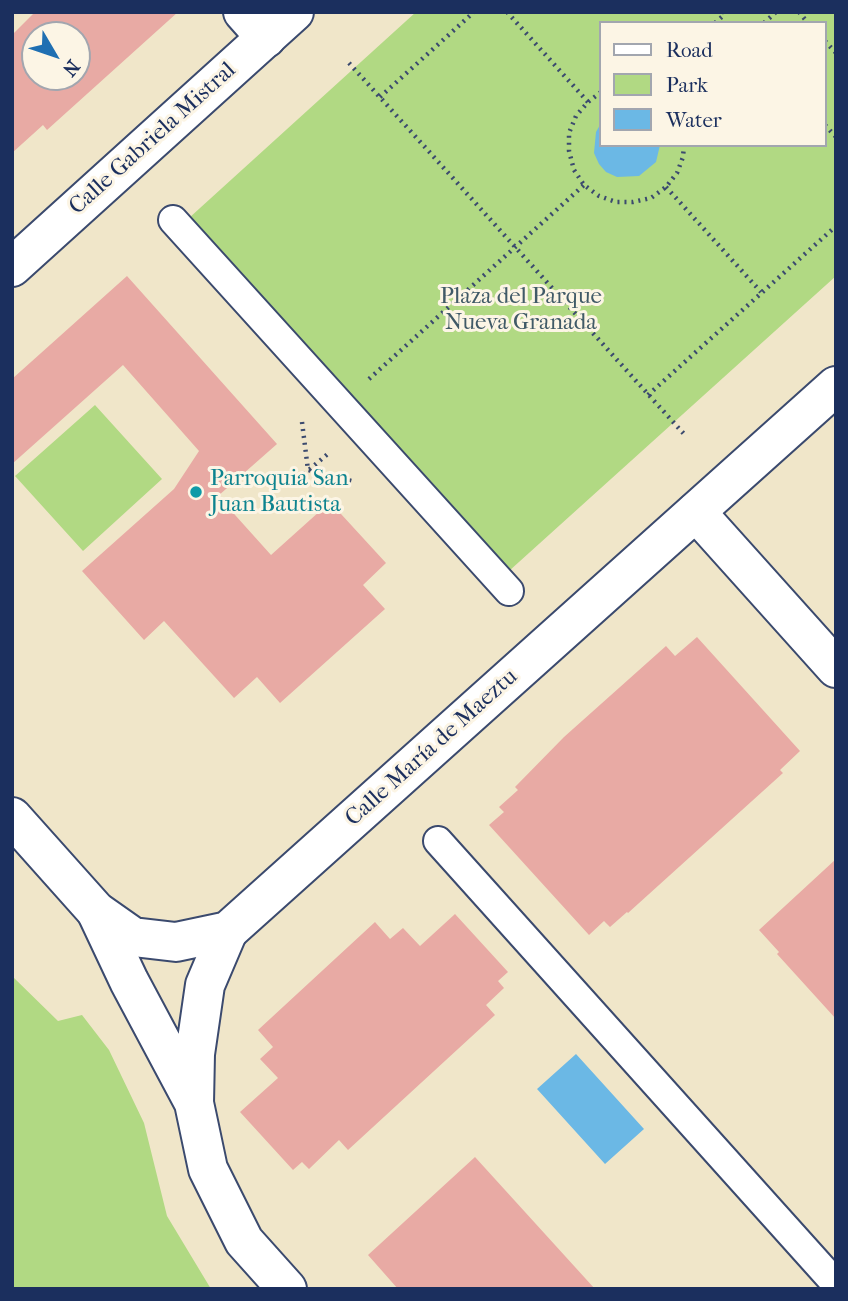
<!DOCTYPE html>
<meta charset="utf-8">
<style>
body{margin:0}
#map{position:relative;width:848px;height:1301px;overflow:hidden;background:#f0e6c9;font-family:"IM FELL French Canon",serif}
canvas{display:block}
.frame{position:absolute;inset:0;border:14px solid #1b2f5e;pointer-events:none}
.legend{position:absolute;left:599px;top:21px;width:228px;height:126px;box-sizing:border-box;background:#fcf5e5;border:2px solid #a2a6af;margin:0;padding:9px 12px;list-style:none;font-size:21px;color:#1b2f5e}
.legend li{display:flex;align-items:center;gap:14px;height:35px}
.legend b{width:35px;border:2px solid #a2a6af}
.north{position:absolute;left:21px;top:21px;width:70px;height:70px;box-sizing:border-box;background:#fcf5e5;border:2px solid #a2a6af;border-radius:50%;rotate:129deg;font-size:19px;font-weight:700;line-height:28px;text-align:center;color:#1b2f5e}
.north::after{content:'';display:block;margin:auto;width:24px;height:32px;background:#1f6fb2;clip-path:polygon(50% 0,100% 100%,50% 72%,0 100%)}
</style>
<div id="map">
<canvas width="848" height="1301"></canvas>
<div class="frame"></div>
<ul class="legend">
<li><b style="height:9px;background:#fff"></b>Road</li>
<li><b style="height:19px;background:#b1d983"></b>Park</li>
<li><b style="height:19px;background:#6bb8e5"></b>Water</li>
</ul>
<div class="north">N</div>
</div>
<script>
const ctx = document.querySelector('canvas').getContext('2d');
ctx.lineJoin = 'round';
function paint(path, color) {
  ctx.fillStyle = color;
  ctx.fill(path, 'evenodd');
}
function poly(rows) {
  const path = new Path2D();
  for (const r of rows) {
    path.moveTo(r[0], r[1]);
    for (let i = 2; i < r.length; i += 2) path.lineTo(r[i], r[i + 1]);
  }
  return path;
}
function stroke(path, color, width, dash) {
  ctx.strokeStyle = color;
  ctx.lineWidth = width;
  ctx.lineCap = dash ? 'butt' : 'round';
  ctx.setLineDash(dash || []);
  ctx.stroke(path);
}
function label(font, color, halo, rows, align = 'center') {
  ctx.font = font + ' "IM FELL French Canon",serif';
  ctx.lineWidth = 6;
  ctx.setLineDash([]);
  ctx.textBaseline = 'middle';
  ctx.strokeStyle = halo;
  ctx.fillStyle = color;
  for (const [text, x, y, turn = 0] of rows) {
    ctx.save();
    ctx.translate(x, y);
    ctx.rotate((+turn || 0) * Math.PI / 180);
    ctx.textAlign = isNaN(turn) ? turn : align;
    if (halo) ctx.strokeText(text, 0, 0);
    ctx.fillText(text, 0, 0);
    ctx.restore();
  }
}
const green = poly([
 [416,12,836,12,836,276,509,571,189,218],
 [601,23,825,23,825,145,601,145],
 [95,405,162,479,83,551,15,476],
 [12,976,58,1021,82,1015,109,1050,144,1123,167,1216,211,1289,12,1289]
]);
const water = poly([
 [601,123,601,145,660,145,656,162,639,176,617,177,606,172,599,164,594,153,596,132],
 [576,1054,644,1129,605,1164,537,1089]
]);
const building = poly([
 [35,12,178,12,47,130,43,125,12,153,12,35],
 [35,35,77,35,77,77,35,77],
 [127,276,277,444,218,496,271,555,330,502,386,563,363,585,385,609,280,703,257,677,234,698,164,621,144,640,82,571,174,489,199,451,123,365,12,464,12,379],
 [697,637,800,751,780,770,783,773,628,913,627,912,610,927,604,921,589,935,489,825,504,812,499,807,518,790,515,787,564,737,666,646,675,656],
 [836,859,836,1019,777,954,779,952,759,930],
 [455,914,508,972,498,981,504,988,486,1005,495,1015,348,1150,339,1140,309,1169,302,1162,293,1170,240,1112,278,1078,260,1059,273,1047,258,1030,375,922,390,939,403,928,420,946],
 [475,1157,595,1289,398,1289,368,1255]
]);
const path = poly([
 [507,12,588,102],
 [799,12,808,23],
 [715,23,725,14,724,12],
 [764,23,776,12],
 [825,41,836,53],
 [349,63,684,434],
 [601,92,588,102,576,116,569,133,569,151,574,170,584,185,599,196,616,202,633,202,651,198,666,187,677,173,683,157,684,145],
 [380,97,474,12],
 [825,125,836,137],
 [666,187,761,292],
 [369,379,584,185],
 [648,395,836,226],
 [302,422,308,470,355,482],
 [304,474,330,452]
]);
const pedestrian = poly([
 [173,220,509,591],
 [438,841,836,1284]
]);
const tertiary = poly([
 [243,12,266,38],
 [696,512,836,668],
 [96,911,129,981,193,1101],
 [228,931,205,985,195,1054,194,1103,208,1169,244,1241,287,1289]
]);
const secondary = poly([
 [12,267,294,12],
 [12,817,96,911,133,937,176,942,228,931,836,386]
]);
const markers = [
 [196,492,7,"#0f9aa8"]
];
const streetNames = [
 ["Calle Gabriela Mistral",153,139,-42],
 ["Calle María de Maeztu",432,748,-42]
];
const parkNames = [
 ["Plaza del Parque",521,297],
 ["Nueva Granada",521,323]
];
const cultureNames = [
 ["Parroquia San",210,479],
 ["Juan Bautista",210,505]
];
paint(green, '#b1d983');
paint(water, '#6bb8e5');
paint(building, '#e8aaa4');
stroke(pedestrian, '#3b4a6e', 32);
stroke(tertiary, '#3b4a6e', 42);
stroke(secondary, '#3b4a6e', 42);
stroke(path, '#3b4a6e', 4.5, [2, 5]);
stroke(pedestrian, '#fff', 28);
stroke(tertiary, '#fff', 38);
stroke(secondary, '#fff', 38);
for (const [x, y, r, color] of markers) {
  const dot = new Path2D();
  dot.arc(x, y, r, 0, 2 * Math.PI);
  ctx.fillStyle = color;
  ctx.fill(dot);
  stroke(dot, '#fcf5e5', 2.5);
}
label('23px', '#1b2f5e', '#fcf5e5', streetNames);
label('23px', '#405a67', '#fcf5e5', parkNames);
label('23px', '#0d838f', '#fcf5e5', cultureNames, 'left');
</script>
